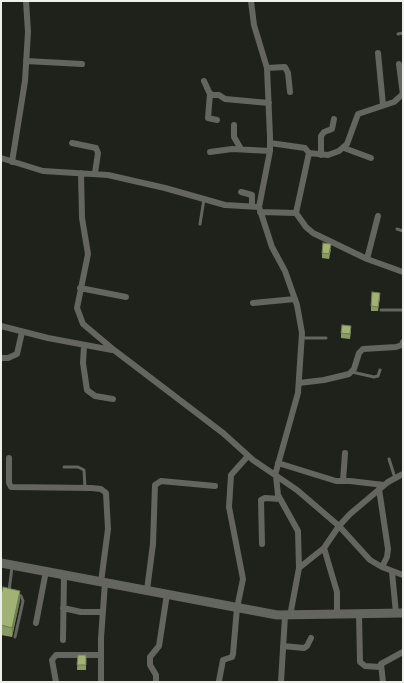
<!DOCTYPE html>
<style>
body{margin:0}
#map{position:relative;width:404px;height:683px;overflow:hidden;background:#1f211b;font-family:"Nunito Sans",sans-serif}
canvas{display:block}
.frame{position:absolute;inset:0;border:2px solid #edefea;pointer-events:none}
</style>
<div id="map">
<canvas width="404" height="683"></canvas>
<div class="frame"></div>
</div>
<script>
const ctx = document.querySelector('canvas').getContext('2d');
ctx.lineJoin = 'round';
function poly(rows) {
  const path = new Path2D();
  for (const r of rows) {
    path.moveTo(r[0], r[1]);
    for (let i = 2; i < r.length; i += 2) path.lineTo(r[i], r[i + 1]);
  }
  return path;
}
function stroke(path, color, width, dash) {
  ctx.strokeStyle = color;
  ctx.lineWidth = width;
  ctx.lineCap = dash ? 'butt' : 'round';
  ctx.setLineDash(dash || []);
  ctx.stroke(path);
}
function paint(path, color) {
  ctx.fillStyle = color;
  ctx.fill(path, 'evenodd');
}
const service = poly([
 [398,34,403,33],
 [200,224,204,199],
 [397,229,403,231],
 [381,310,403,310],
 [302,338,326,338],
 [352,372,374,377,378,376,380,370],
 [389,459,395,478],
 [64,467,78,467,84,470,85,488],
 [9,591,12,567],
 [15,637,23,601,21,596,16,594]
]);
const minor = poly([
 [251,1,254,25,267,68,270,137,270,151,259,207],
 [378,53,383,105],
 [26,61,82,64],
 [399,64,403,95],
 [267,68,285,67,288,73,290,92],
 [204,81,209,92,212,95,219,95,225,99,269,103],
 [210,94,208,118,217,120],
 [234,125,234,137,241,149],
 [72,143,96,148,98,153,95,173],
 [270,143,305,148,309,153,296,213],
 [344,148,371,158],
 [210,152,232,149,270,151],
 [309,153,328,155,339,151,347,144,358,114,394,102,403,94],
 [321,155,321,136,324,132,332,129,334,119],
 [1,158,43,171,108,175,165,188,225,205,259,207,272,247,285,271,297,305,302,333,298,393,275,475],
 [12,162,25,81,28,32,26,1],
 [81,173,82,218,88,254,77,308,83,324,114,350,223,433,253,460,297,490,339,526,370,560,382,567,403,575],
 [241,192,252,195,252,206],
 [260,212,296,213,306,227,313,233,367,259,403,272],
 [367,259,378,216],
 [80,288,126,297],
 [253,303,295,299],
 [1,326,48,338,112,350],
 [84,346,83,363,87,390,95,396,113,399],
 [1,358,8,358,17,354,22,332],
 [299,383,324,380,349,374,354,369,359,353,363,349,396,347,402,345,403,342],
 [9,458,9,483,11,487,91,488,101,489,106,493,108,529,101,582],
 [278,463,336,481,350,481,384,485],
 [276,476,278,495,298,531,299,568],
 [343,481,345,453],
 [379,489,388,549,387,557,382,567],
 [262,544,261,500,265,498,280,499],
 [324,548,337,592,337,614],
 [392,572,396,613],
 [147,590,153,544,155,485,161,481,215,486],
 [63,608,81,612,103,612],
 [359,614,360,662,365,666,380,667],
 [290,616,299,568,324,548,339,526,350,514,388,482,403,474],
 [36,623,46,571],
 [63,640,64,575],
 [283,646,304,648,307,646,311,638],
 [219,681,223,660,232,657,233,654,237,608,243,579,229,507,231,475,248,456],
 [56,682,52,660,56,655,101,655],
 [101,682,101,638,105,583],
 [156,682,156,675,150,665,150,657,159,646,167,594],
 [281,682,285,616],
 [383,682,381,664,403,652]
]);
const secondary = poly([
 [1,563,277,615,403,613]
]);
const wall = poly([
 [331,249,329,259,322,258,322,253],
 [380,297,378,311,371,311,371,306],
 [351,331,350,339,341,338,341,333],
 [1,595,20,600,12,637,1,635],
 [78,655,86,655,86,670,77,670]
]);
const shadedWall = poly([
 [20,591,20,600,12,637,12,628]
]);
const building = poly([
 [323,243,331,244,329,254,322,253,323,243],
 [372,292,380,293,378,307,371,306,372,292],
 [342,325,351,326,350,334,341,333,342,325],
 [3,587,20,591,12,628,1,625,1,595,3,587],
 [78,655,86,655,86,665,77,665,78,655]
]);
stroke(service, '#63655e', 3);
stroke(minor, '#63655e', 6);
stroke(secondary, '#63655e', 9);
paint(wall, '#8a9a64');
paint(shadedWall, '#707d51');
paint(building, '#a0b374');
stroke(building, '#707d51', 1);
</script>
